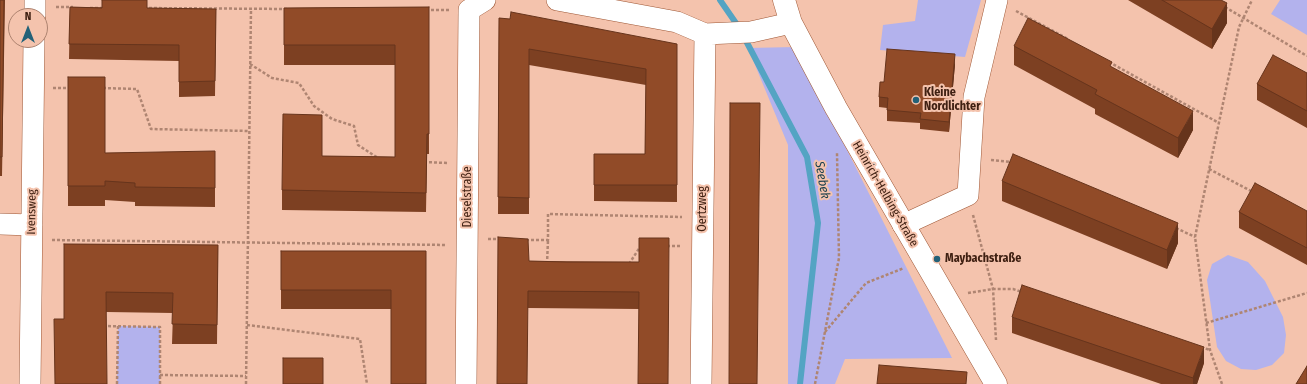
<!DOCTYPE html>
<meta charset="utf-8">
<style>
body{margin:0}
#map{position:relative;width:1307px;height:384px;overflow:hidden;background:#f4c3ad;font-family:"Fira Sans Condensed",sans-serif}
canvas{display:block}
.north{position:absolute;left:8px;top:8px;width:40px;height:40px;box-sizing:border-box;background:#f4c3ad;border:1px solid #ac826f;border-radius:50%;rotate:0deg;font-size:11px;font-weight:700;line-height:16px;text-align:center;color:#3f2012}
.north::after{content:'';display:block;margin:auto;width:14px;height:18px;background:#236178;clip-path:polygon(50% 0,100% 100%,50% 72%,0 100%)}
</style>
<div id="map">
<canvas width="1307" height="384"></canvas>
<div class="north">N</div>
</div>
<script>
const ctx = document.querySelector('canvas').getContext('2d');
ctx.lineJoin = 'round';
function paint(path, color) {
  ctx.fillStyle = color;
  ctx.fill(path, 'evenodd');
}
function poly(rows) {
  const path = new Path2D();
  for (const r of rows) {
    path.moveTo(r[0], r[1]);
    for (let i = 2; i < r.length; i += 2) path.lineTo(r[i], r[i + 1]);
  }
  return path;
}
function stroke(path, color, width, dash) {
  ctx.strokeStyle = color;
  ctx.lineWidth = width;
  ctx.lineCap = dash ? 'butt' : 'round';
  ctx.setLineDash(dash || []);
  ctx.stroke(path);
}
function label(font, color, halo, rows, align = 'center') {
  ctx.font = font + ' "Fira Sans Condensed",sans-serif';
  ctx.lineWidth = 4;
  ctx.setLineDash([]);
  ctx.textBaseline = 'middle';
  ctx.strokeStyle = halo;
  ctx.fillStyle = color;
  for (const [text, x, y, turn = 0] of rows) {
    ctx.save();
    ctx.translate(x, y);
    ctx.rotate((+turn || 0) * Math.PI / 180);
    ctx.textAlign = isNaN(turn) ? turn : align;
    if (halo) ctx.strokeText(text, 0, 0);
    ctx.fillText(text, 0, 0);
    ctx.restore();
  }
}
const green = poly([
 [918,0,981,0,965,57,880,50,883,25,915,21],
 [1280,0,1307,0,1307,35,1271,14],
 [795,47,952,358,845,359,835,384,788,384,788,145,748,48],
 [1228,255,1248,262,1265,281,1283,317,1286,335,1284,353,1272,365,1256,370,1241,369,1226,361,1217,347,1207,280,1212,264],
 [118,326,160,327,160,384,117,384]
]);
const stream = poly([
 [720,0,740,29],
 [744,37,807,157,818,223,800,384]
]);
const path = poly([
 [56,7,73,7],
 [1225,7,1307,56],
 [90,8,105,8],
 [144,8,287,9],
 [426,10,449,10],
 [1016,11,1068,39],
 [1109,62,1219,123],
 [250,64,272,78,299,83,314,106,332,119,354,126,358,145,378,158],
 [53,88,70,88],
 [103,88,137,89,151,129,249,131],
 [991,160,1012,162],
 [424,162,447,163],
 [1209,169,1253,192],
 [973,215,993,289,996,340],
 [1176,228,1195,237],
 [488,239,501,239],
 [52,240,447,245],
 [526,240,548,240,548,214,682,217],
 [667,246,682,246],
 [547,264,548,240],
 [629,264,640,247],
 [968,293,993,289,1013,289,1022,292],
 [1206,323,1307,293],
 [247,325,360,339,367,384],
 [103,326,160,327,160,375,246,376],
 [825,332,866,283,904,268],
 [1201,347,1210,350],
 [117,384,118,326],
 [160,384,160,375],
 [246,384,251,9],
 [815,384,839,258,837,153],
 [1222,384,1210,350,1195,237,1239,27,1252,0]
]);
const street = poly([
 [557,0,677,22,705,34,751,32,791,23],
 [35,16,35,0],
 [0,224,32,225],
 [903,225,968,195,974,97,997,0],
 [30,384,34,40],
 [466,384,469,10,485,0],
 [701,384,705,34]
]);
const secondary = poly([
 [784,0,791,23,836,108,996,384]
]);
const wall = poly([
 [0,0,5,0,2,176,0,176],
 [1128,0,1221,0,1227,23,1212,49],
 [70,7,216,9,215,96,179,97,179,61,69,59],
 [429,7,429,154,427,154,426,212,282,210,282,190,322,156,395,157,395,65,284,65,284,8],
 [499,18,677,44,677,202,594,201,594,154,645,154,646,85,529,65,529,214,498,214],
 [1014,46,1112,68,1193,130,1178,158,1095,114,1095,109,1014,65],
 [955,64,949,132,920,129,920,123,887,121,887,108,879,107,879,97,884,82],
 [1307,73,1307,128,1257,100,1257,84],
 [68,77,105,153,215,171,215,207,135,206,135,202,105,200,105,206,68,206],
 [1002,181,1178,243,1167,269,1002,201],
 [1307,211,1307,265,1239,228,1239,212],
 [669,238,639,309,528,308,497,384,529,261,639,262],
 [64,244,218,245,217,344,172,344,173,313,107,312,64,319],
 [281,251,426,251,391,309,281,309],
 [1012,317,1204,363,1197,384,1161,384,1012,333]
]);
const shadedWall = poly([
 [1227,3,1227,23,1212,49,1212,29],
 [955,54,955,64,949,132,949,122],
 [1193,111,1193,130,1178,158,1178,138],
 [1178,223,1178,243,1167,269,1167,250],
 [1204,347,1204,363,1197,384,1193,384,1193,378]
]);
const building = poly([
 [0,0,4,0,2,157,0,157,0,0],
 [102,0,147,0,147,8,216,9,215,81,179,82,179,45,69,44,70,7,102,8,102,0],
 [1162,0,1221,0,1227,3,1212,29,1162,0],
 [429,7,429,134,427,134,426,193,282,190,283,114,322,115,322,156,395,157,395,45,284,45,284,8,429,7],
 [511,12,677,44,677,185,594,185,594,154,645,154,646,69,529,49,529,198,498,197,499,18,510,19,511,12],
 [1028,18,1112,62,1110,66,1193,111,1178,138,1095,94,1097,90,1014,46,1028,18],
 [887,49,955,54,949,122,920,119,921,113,887,110,888,98,879,97,880,82,884,82,887,49],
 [1273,55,1307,73,1307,111,1257,84,1273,55],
 [68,77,105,77,105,153,215,151,215,188,135,187,135,183,105,181,105,186,68,186,68,77],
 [730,103,760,103,757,384,729,384,730,103],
 [1013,154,1178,223,1167,250,1002,181,1013,154],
 [1255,183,1307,211,1307,248,1239,212,1255,183],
 [498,237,528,239,529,261,567,262,639,262,639,238,669,238,668,384,638,384,639,292,528,291,527,384,497,384,498,237],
 [64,244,218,245,217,325,172,324,173,293,106,292,107,384,55,384,54,319,64,319,64,244],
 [281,251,426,251,426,384,391,384,391,290,281,290,281,251],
 [1022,285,1204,347,1193,378,1012,317,1022,285],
 [283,358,323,358,323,384,283,384,283,358],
 [879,365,967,372,966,384,877,384,879,365],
 [1307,366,1307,384,1296,384,1307,366]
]);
const markers = [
 [916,100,4,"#236178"],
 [937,259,4,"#236178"]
];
const poiNames = [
 ["Kleine",924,93],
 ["Nordlichter",924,107],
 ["Maybachstraße",945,259]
];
const streetNames = [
 ["Heinrich-Helbing-Straße",885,194,60],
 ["Dieselstraße",468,197,-90],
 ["Oertzweg",703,209,-90],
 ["Ivensweg",32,212,-89]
];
const waterNames = [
 ["Seebek",822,180,80]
];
paint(green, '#b3b2ed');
stroke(stream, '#54a4c3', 6);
stroke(street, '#9f5735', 22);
stroke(secondary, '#9f5735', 23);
stroke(path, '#af8572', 2.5, [3, 2]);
stroke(street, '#fff', 21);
stroke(secondary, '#fff', 22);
paint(wall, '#7d4022');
paint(shadedWall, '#66341c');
paint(building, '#914b28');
stroke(building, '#66341c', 1);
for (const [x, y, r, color] of markers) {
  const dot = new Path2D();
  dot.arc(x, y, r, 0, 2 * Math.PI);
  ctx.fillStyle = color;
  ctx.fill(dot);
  stroke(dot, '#f4c3ad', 1.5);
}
label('bold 12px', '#3f2012', '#f4c3ad', poiNames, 'left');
label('12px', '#3f2012', '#f4c3ad', streetNames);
label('italic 13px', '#1b404d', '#f4c3ad', waterNames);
</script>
